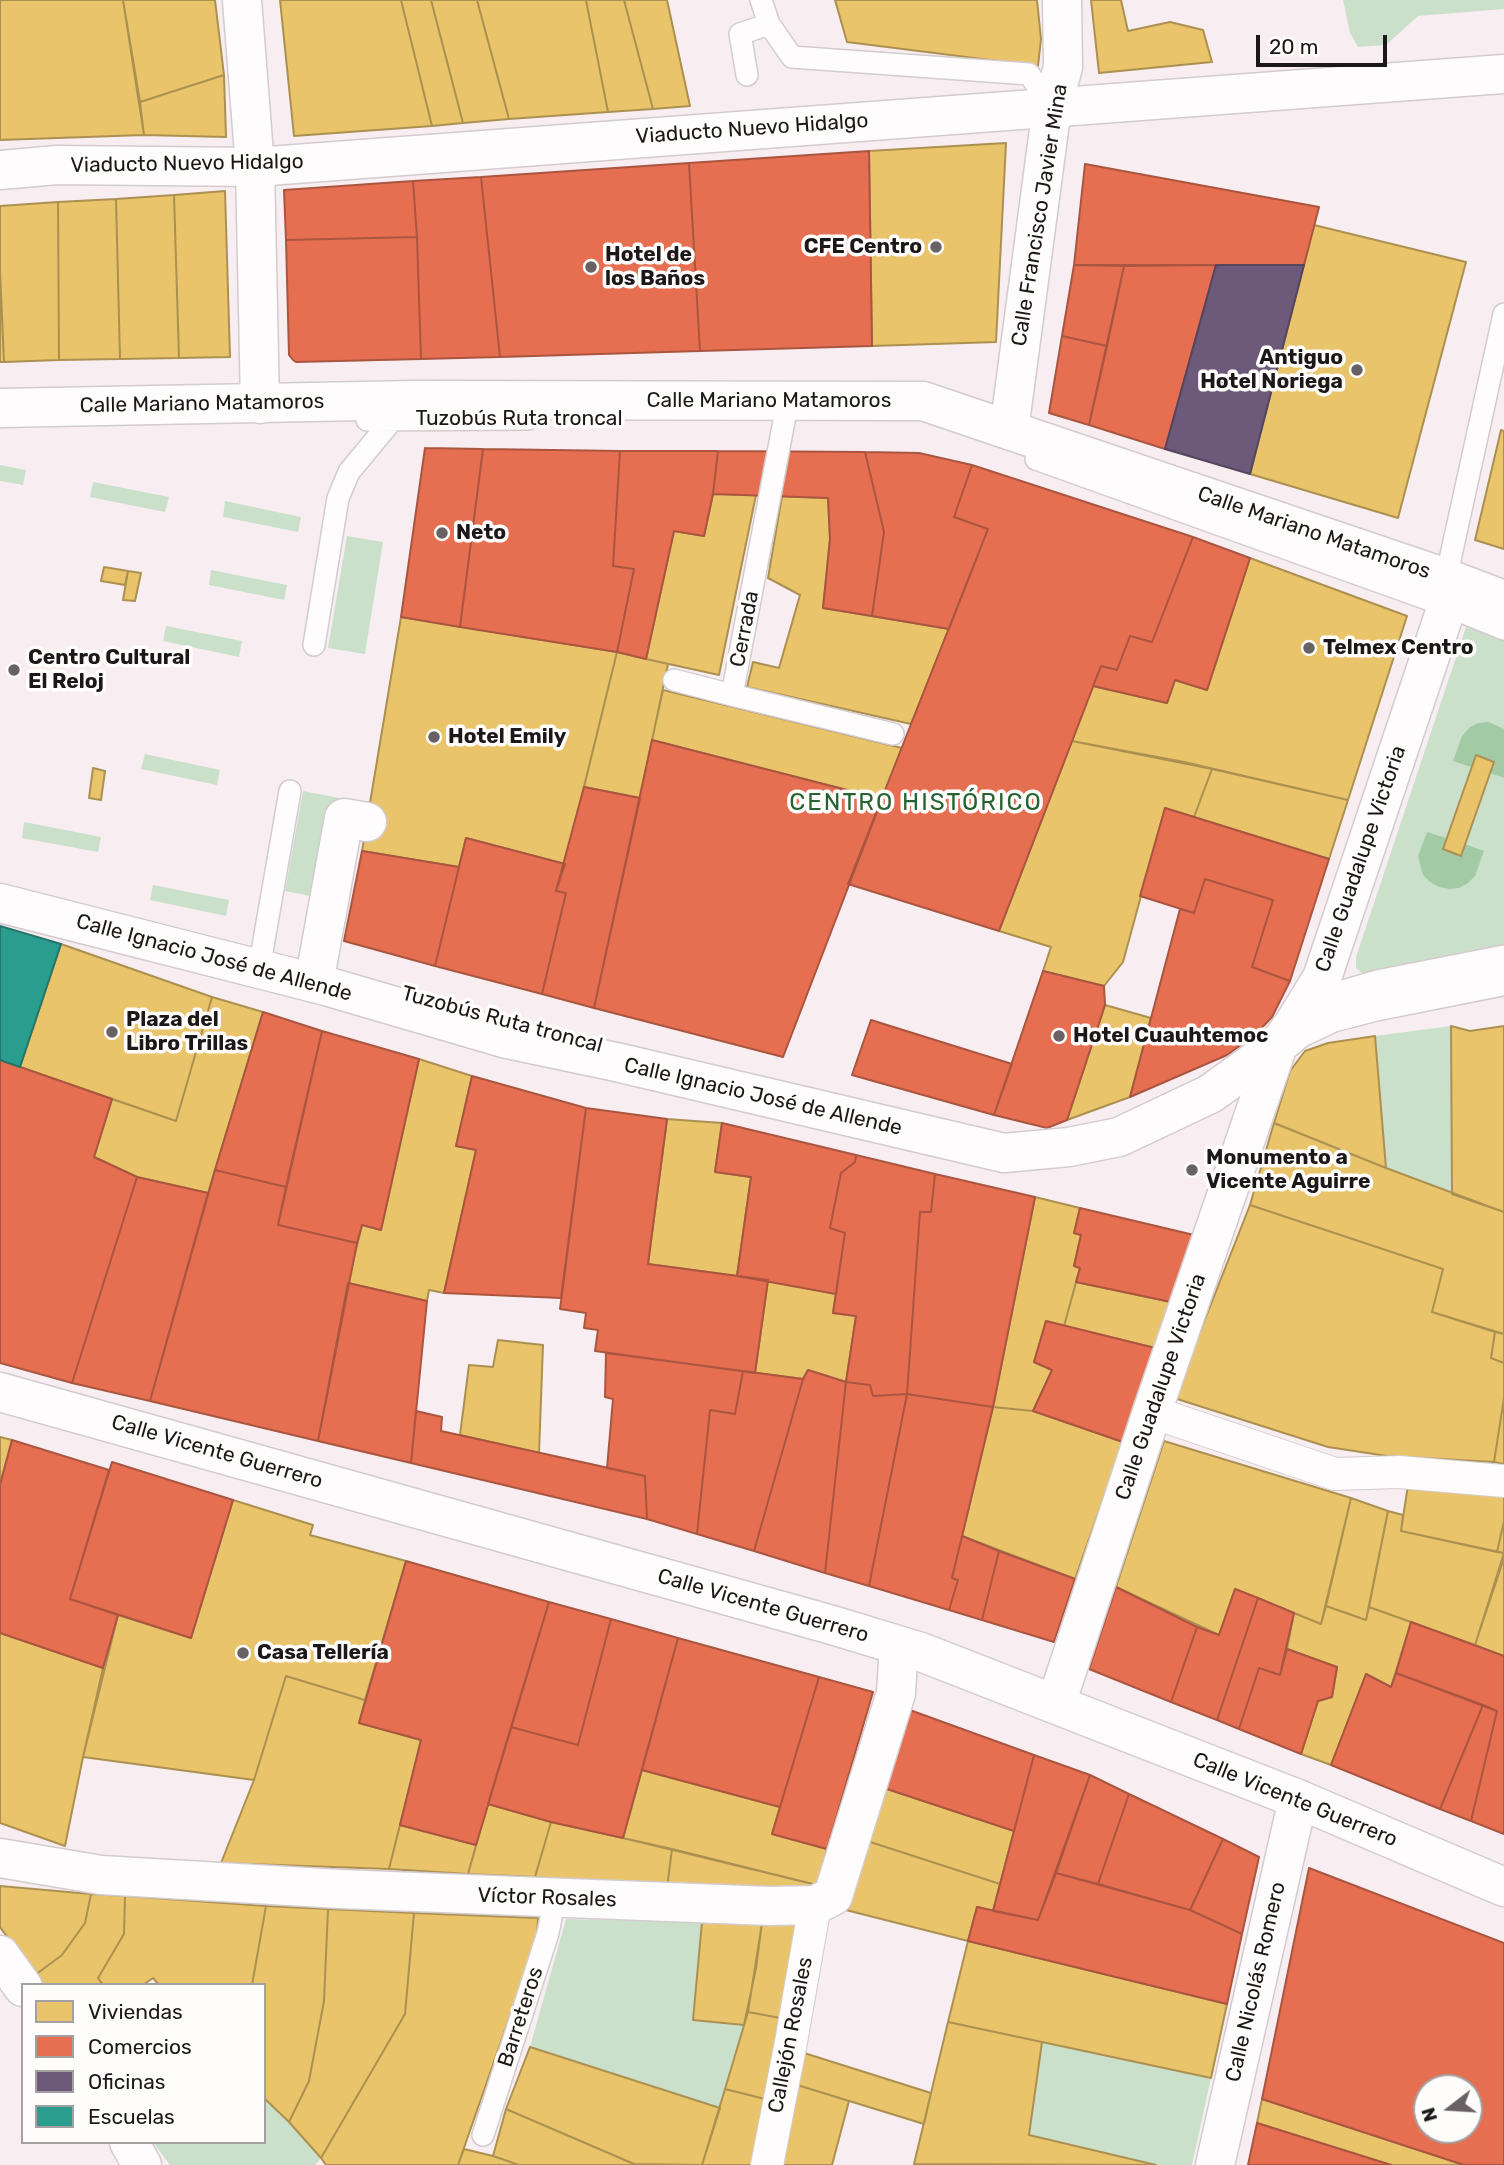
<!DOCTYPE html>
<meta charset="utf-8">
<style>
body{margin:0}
#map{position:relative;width:1504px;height:2165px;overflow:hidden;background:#f8eef1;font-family:Rubik,sans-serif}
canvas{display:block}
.legend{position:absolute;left:21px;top:1983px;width:245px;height:161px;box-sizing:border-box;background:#fffcfc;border:2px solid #a4a0a1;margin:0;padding:9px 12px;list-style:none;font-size:21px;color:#1c1718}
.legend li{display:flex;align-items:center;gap:14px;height:35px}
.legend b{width:35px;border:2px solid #a4a0a1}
.north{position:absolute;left:1413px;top:2074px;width:70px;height:70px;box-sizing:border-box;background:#fffcfc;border:2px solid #a4a0a1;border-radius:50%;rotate:253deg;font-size:19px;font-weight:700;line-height:28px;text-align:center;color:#1c1718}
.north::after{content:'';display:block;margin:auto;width:24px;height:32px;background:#696264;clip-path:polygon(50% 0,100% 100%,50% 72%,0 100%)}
.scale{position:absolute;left:1256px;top:35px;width:131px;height:32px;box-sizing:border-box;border:4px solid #1c1718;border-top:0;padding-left:9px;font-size:21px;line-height:24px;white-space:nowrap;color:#1c1718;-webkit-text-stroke:5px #fffcfc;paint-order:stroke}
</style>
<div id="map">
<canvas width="1504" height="2165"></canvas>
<ul class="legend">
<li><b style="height:19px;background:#e9c46a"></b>Viviendas</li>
<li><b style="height:19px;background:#e76f51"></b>Comercios</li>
<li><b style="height:19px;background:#6d597a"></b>Oficinas</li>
<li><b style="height:19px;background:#2a9d8f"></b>Escuelas</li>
</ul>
<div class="north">N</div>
<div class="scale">20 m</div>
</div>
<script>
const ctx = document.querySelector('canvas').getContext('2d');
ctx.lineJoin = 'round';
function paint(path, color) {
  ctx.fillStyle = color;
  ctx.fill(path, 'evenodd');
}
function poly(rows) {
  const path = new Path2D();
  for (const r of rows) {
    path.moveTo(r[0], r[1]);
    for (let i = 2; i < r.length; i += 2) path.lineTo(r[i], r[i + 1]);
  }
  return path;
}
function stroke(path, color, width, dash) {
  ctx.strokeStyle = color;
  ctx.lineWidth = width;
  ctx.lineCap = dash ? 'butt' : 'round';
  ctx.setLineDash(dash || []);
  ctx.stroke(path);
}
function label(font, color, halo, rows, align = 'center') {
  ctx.font = font + ' Rubik,sans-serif';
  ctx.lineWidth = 7;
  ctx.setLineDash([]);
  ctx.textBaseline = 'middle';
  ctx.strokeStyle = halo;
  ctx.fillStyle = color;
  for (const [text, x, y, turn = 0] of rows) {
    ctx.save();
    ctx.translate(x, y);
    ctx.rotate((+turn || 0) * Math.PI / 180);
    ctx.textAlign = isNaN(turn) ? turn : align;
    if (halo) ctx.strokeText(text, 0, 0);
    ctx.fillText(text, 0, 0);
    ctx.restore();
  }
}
const green = poly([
 [1343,0,1504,0,1504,9,1418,16,1386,45,1358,47,1350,33],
 [0,465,26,470,23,485,0,481],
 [93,482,169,497,165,512,90,497],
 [225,501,301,517,298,532,223,517],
 [347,536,383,542,365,654,328,648],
 [211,570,287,585,284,600,209,585],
 [1467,624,1504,641,1504,946,1368,974,1363,974,1356,968,1356,957],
 [166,626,242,641,239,657,163,641],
 [145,754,220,770,217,785,141,769],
 [303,791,339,798,320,898,285,891],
 [24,822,101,837,98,852,22,838],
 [153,885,229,900,226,916,150,900],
 [1451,1026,1452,1194,1386,1168,1375,1036],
 [566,1919,702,1922,693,2020,744,2025,720,2108,530,2047],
 [1042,2042,1211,2078,1192,2165,1156,2165,1029,2135],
 [264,2098,289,2122,321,2158,315,2165,170,2165,153,2142,264,2142]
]);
const water = poly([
 [1489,722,1504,729,1504,778,1490,773,1494,761,1477,755,1471,767,1453,761,1462,736,1470,727,1478,723],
 [1427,832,1446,838,1443,849,1460,855,1465,844,1484,851,1475,876,1468,883,1459,888,1450,889,1439,887,1430,882,1423,875,1418,856]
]);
const homes = poly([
 [0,0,123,0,144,135,0,140,0,0],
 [123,0,215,0,224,75,140,102,123,0],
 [280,0,401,0,432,126,294,136,280,0],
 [401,0,431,0,463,123,432,126,401,0],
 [431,0,477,0,509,119,463,123,431,0],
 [477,0,586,0,608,112,509,119,477,0],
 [586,0,624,0,653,109,608,112,586,0],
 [624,0,667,0,690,106,653,109,624,0],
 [835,0,1037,0,1041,39,1038,66,847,42,835,0],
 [1091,0,1121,0,1128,31,1170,22,1203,30,1212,62,1099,73,1091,0],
 [224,75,226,137,144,135,140,102,224,75],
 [1006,143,996,342,872,346,869,151,1006,143],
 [225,191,230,357,179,358,174,195,225,191],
 [174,195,179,358,120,359,116,199,174,195],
 [116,199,120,359,59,360,58,202,116,199],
 [58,202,59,360,4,362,0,271,0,206,58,202],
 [1314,225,1466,262,1398,518,1250,474,1314,225],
 [0,271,4,362,0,362,0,271],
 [1501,430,1504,431,1504,549,1475,540,1501,430],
 [713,494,756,495,719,675,646,659,674,531,704,536,713,494],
 [782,496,828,498,830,539,823,608,949,629,911,724,747,687,753,662,779,668,800,595,768,578,782,496],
 [1250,558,1407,616,1348,800,1184,762,1072,741,1093,686,1167,703,1175,680,1207,690,1250,558],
 [104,567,128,571,125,585,101,581,104,567],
 [128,571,141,573,135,601,123,600,128,571],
 [401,617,617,652,565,864,466,838,459,867,362,851,401,617],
 [617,652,668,664,640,798,584,787,617,652],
 [663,690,902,748,882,799,652,740,663,690],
 [1072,741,1212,769,1194,817,1165,808,1123,962,1104,986,1043,971,1051,947,999,931,1072,741],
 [1476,755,1494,762,1461,856,1443,849,1476,755],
 [93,768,105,771,101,800,89,798,93,768],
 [1212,769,1348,800,1329,859,1194,817,1212,769],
 [61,944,212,997,176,1121,20,1067,61,944],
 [212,997,263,1012,208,1193,137,1177,94,1157,112,1099,176,1121,212,997],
 [1105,1005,1151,1018,1130,1097,1067,1120,1105,1005],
 [1451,1026,1470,1031,1504,1026,1504,1212,1452,1194,1451,1026],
 [1375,1036,1386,1168,1274,1123,1290,1071,1305,1051,1328,1043,1375,1036],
 [419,1059,472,1076,456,1146,476,1150,444,1293,429,1290,427,1301,348,1283,362,1225,381,1230,419,1059],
 [667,1119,722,1123,715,1172,751,1177,737,1276,648,1264,667,1119],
 [1274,1123,1386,1168,1504,1212,1504,1334,1432,1312,1443,1269,1250,1205,1274,1123],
 [1035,1197,1080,1208,1074,1233,1081,1235,1074,1266,1080,1268,1064,1326,1046,1321,1034,1362,1052,1370,1033,1411,993,1407,1035,1197],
 [1250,1205,1443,1269,1432,1312,1495,1332,1491,1358,1504,1363,1504,1398,1494,1462,1387,1456,1328,1447,1174,1398,1250,1205],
 [768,1280,836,1294,833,1313,856,1316,846,1382,808,1370,803,1379,755,1373,768,1280],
 [1076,1282,1171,1302,1155,1348,1064,1326,1076,1282],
 [1495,1332,1504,1334,1504,1363,1491,1358,1495,1332],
 [498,1340,543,1345,539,1453,460,1435,469,1365,493,1367,498,1340],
 [1504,1398,1504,1464,1494,1462,1504,1398],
 [993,1407,1033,1411,1123,1442,1075,1579,962,1536,993,1407],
 [0,1437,12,1440,0,1485,0,1437],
 [1164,1441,1351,1498,1321,1624,1235,1589,1219,1635,1116,1587,1164,1441],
 [1408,1485,1504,1494,1504,1521,1497,1552,1401,1531,1408,1485],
 [1351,1498,1388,1511,1366,1620,1326,1606,1351,1498],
 [233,1500,313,1525,310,1535,406,1561,365,1700,286,1676,254,1780,83,1757,118,1615,191,1638,233,1500],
 [1388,1511,1403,1515,1401,1531,1504,1553,1475,1645,1369,1607,1388,1511],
 [1504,1521,1504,1553,1497,1552,1504,1521],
 [1504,1558,1504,1656,1475,1645,1504,1558],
 [1326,1606,1366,1620,1369,1607,1411,1622,1391,1687,1366,1674,1331,1765,1301,1754,1318,1701,1332,1697,1337,1667,1287,1649,1294,1613,1321,1624,1326,1606],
 [0,1633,103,1668,83,1757,65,1846,0,1823,0,1633],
 [286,1676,365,1700,359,1723,421,1740,389,1869,221,1863,254,1780,286,1676],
 [642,1770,780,1807,772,1834,827,1849,817,1885,623,1838,642,1770],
 [881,1787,1014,1831,1000,1884,864,1840,881,1787],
 [488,1804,551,1822,535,1877,468,1874,488,1804],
 [551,1822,672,1849,667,1888,535,1877,551,1822],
 [400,1825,476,1845,468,1874,389,1869,400,1825],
 [864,1840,1000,1884,993,1911,977,1907,968,1941,842,1909,864,1840],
 [672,1849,817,1885,792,1898,667,1888,672,1849],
 [0,1886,91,1894,85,1923,62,1955,35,1975,0,1927,0,1886],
 [91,1894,125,1896,124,1934,98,1978,103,1985,42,1985,35,1975,62,1955,85,1923,91,1894],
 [125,1896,266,1906,252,1985,159,1985,153,1978,143,1985,103,1985,98,1978,124,1934,125,1896],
 [266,1906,328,1909,324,2001,309,2081,289,2122,264,2098,264,1985,252,1985,266,1906],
 [328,1909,414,1913,405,2014,321,2158,289,2122,309,2081,324,2001,328,1909],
 [414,1913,538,1918,537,1938,458,2165,326,2165,321,2158,405,2014,414,1913],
 [702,1922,762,1923,756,1968,744,2025,693,2020,702,1922],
 [762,1923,802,1923,786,2019,748,2012,762,1923],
 [968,1941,1227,2004,1211,2078,948,2022,968,1941],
 [748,2012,786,2019,769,2100,725,2089,748,2012],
 [948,2022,1042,2042,1029,2135,1156,2165,914,2164,948,2022],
 [530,2047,720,2108,702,2165,634,2164,506,2109,530,2047],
 [801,2052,931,2093,924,2124,794,2084,801,2052],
 [794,2084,849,2101,832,2165,776,2165,794,2084],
 [725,2089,769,2100,756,2165,702,2165,725,2089],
 [1262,2099,1464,2165,1391,2165,1257,2123,1262,2099],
 [506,2109,634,2164,637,2165,519,2165,493,2156,506,2109],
 [464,2149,493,2156,519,2165,458,2165,464,2149]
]);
const shops = poly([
 [869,151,872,346,700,351,689,163,869,151],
 [689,163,700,351,500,357,481,177,689,163],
 [1085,164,1319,207,1304,265,1074,265,1085,164],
 [481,177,500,357,421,359,417,237,413,181,481,177],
 [413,181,417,237,286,240,284,190,413,181],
 [417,237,421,359,296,362,293,360,289,355,286,240,417,237],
 [1074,265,1124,266,1107,346,1062,336,1074,265],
 [1216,265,1165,449,1089,425,1124,266,1216,265],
 [1062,336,1107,346,1089,425,1049,413,1062,336],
 [425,448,483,449,460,627,401,617,425,448],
 [483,449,620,451,613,566,634,569,617,652,460,627,483,449],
 [620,451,718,451,713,494,704,536,674,531,646,659,617,652,634,569,613,566,620,451],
 [718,451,865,452,884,532,872,616,823,608,830,539,828,498,713,494,718,451],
 [865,452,919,453,972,465,954,517,988,529,949,629,872,616,884,532,865,452],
 [972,465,1193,537,1152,642,1130,636,1117,670,1101,666,999,931,848,884,988,529,954,517,972,465],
 [1193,537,1250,558,1207,690,1175,680,1167,703,1093,686,1101,666,1117,670,1130,636,1152,642,1193,537],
 [652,740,882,799,783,1057,594,1008,652,740],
 [584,787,640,798,594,1008,542,994,566,893,556,891,584,787],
 [1165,808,1329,859,1290,981,1252,967,1273,900,1205,879,1194,913,1140,896,1165,808],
 [466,838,565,864,556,891,566,893,542,994,435,966,466,838],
 [362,851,459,867,435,966,344,941,362,851],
 [1205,879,1273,900,1252,967,1290,981,1272,1017,1255,1035,1227,1055,1130,1097,1180,909,1194,913,1205,879],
 [1043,971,1104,986,1105,1005,1067,1120,1047,1128,994,1115,1043,971],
 [263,1012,322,1031,286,1187,215,1170,263,1012],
 [871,1020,1012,1064,994,1115,852,1075,871,1020],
 [322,1031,419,1059,381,1230,362,1225,357,1243,278,1225,322,1031],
 [0,1060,112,1099,94,1157,137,1177,72,1383,0,1363,0,1060],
 [472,1076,586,1108,561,1298,444,1293,476,1150,456,1146,472,1076],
 [586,1108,667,1119,648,1264,768,1280,755,1373,595,1351,598,1330,584,1328,586,1313,560,1309,586,1108],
 [722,1123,856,1155,855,1162,841,1173,830,1228,845,1233,836,1294,737,1276,751,1177,715,1172,722,1123],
 [856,1155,935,1174,931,1212,920,1212,907,1394,873,1396,870,1385,846,1382,856,1316,833,1313,845,1233,830,1228,841,1173,855,1162,856,1155],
 [215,1170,286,1187,278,1225,357,1243,318,1441,150,1401,215,1170],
 [935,1174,1035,1197,993,1407,907,1394,920,1212,931,1212,935,1174],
 [137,1177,208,1193,150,1401,72,1383,137,1177],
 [1080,1208,1194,1235,1171,1302,1076,1282,1080,1268,1074,1266,1081,1235,1074,1233,1080,1208],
 [348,1283,427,1301,411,1463,318,1441,348,1283],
 [1046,1321,1155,1348,1123,1442,1033,1411,1052,1370,1034,1362,1046,1321],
 [606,1353,743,1371,735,1414,710,1410,697,1534,647,1519,645,1476,607,1468,613,1399,605,1397,606,1353],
 [808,1370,846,1382,825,1573,754,1551,803,1379,808,1370],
 [743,1371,803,1379,754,1551,697,1534,710,1410,735,1414,743,1371],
 [846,1382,870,1385,873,1396,907,1394,869,1586,825,1573,846,1382],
 [907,1394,993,1407,952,1578,958,1580,949,1610,869,1586,907,1394],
 [416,1411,442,1417,441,1431,645,1476,647,1519,411,1463,416,1411],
 [12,1440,109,1470,70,1599,118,1615,103,1668,0,1633,0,1485,12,1440],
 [112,1462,233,1500,191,1638,70,1599,112,1462],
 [962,1536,999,1551,982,1620,949,1610,958,1580,952,1578,962,1536],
 [999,1551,1075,1579,1054,1642,982,1620,999,1551],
 [406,1561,549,1602,476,1845,400,1825,421,1740,359,1723,406,1561],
 [1116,1587,1197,1627,1171,1702,1089,1669,1116,1587],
 [1235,1589,1258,1598,1217,1720,1171,1702,1197,1627,1219,1635,1235,1589],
 [1258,1598,1294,1613,1280,1675,1259,1668,1239,1729,1217,1720,1258,1598],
 [549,1602,611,1619,578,1745,511,1727,549,1602],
 [611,1619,678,1638,623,1838,551,1822,488,1804,511,1727,578,1745,611,1619],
 [1411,1622,1504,1656,1504,1834,1471,1821,1497,1711,1396,1673,1411,1622],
 [678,1638,819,1677,780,1807,642,1770,678,1638],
 [1287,1649,1337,1667,1332,1697,1318,1701,1301,1754,1239,1729,1259,1668,1280,1675,1287,1649],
 [1396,1673,1483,1705,1440,1809,1331,1765,1366,1674,1391,1687,1396,1673],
 [819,1677,873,1692,827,1849,772,1834,819,1677],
 [1483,1705,1497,1711,1471,1821,1440,1809,1483,1705],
 [907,1709,1034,1755,1014,1831,881,1787,907,1709],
 [1034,1755,1090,1775,1038,1920,993,1911,1034,1755],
 [1090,1775,1129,1794,1098,1884,1056,1873,1090,1775],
 [1129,1794,1223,1839,1190,1910,1098,1884,1129,1794],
 [1223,1839,1259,1857,1242,1934,1190,1910,1223,1839],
 [1309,1868,1504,1943,1504,2165,1464,2165,1262,2099,1309,1868],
 [1427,2088,1469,2088,1469,2130,1427,2130,1427,2088],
 [1056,1873,1190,1910,1242,1934,1227,2004,968,1941,977,1907,1038,1920,1056,1873],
 [1257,2123,1391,2165,1248,2165,1257,2123]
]);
const offices = poly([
 [1216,265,1304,265,1250,474,1165,449,1216,265]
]);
const schools = poly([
 [0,926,61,944,20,1067,0,1060,0,926]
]);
const service = poly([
 [761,0,769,24,792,57,1029,74,1052,107],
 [747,75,740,34,769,24],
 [788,400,732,695,893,734],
 [367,420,528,419],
 [1036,459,1447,606,1504,629],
 [1446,578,1504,314],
 [314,645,338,498,349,472,392,420,400,413],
 [674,680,732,695],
 [259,969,290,791],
 [1343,991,1377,981,1504,956],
 [483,2135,548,1933,555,1898]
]);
const pedestrian = poly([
 [1152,1412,1335,1474,1399,1472,1504,1481],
 [767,2165,791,2042,815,1905]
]);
const minor = poly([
 [242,0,255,167,260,404],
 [1009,430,1052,107,1063,67,1062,0],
 [314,983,344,818,367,822],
 [1056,1704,1152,1412,1278,1045,1293,1025,1322,978,1447,606,1446,578],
 [0,1858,101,1875,340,1889,770,1906,815,1905,833,1896,896,1693,899,1646],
 [0,1955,23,1987],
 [129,2142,142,2165],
 [1215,2165,1298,1799]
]);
const tertiary = poly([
 [0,408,415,400,923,401,1446,578,1504,600],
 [0,903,326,986,507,1039,616,1062,1004,1153,1069,1147,1119,1137,1210,1094,1278,1045,1297,1029,1331,1013,1373,1002,1504,976],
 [0,1392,832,1625,921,1652,1298,1799,1504,1887]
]);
const secondary = poly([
 [0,170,57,165,255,167,1504,74]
]);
const markers = [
 [936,247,7,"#696264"],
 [591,267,7,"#696264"],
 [1357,370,7,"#696264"],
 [442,533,7,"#696264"],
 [1309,648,7,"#696264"],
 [14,670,7,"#696264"],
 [434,737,7,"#696264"],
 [112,1032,7,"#696264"],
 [1059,1036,7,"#696264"],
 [1192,1170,7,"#696264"],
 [243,1653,7,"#696264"]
];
const streetNames = [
 ["Viaducto Nuevo Hidalgo",752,129,-4],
 ["Viaducto Nuevo Hidalgo",187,164,-1],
 ["Calle Francisco Javier Mina",1040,215,-81],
 ["Calle Mariano Matamoros",769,401],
 ["Calle Mariano Matamoros",202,404,-1],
 ["Tuzobús Ruta troncal",519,419],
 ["Calle Mariano Matamoros",1314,533,19],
 ["Cerrada",745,629,-79],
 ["Calle Guadalupe Victoria",1361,859,-71],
 ["Calle Ignacio José de Allende",214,958,15],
 ["Tuzobús Ruta troncal",502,1020,15],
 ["Calle Ignacio José de Allende",763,1097,13],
 ["Calle Guadalupe Victoria",1161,1387,-71],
 ["Calle Vicente Guerrero",217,1452,16],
 ["Calle Vicente Guerrero",763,1606,16],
 ["Calle Vicente Guerrero",1295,1800,22],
 ["Víctor Rosales",547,1898,2],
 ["Calle Nicolás Romero",1256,1982,-77],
 ["Barreteros",521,2017,-72],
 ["Callejón Rosales",791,2035,-79]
];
const poiNames = [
 ["CFE Centro",922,247,"right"],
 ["Hotel de",605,255],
 ["los Baños",605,279],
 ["Antiguo",1343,358,"right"],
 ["Hotel Noriega",1343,382,"right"],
 ["Neto",456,533],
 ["Telmex Centro",1323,648],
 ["Centro Cultural",28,658],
 ["El Reloj",28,682],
 ["Hotel Emily",448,737],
 ["Plaza del",126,1020],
 ["Libro Trillas",126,1044],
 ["Hotel Cuauhtemoc",1073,1036],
 ["Monumento a",1206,1158],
 ["Vicente Aguirre",1206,1182],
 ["Casa Tellería",257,1653]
];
const quarterNames = [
 ["CENTRO HISTÓRICO",916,803]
];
paint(green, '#cbe0cb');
paint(water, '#a2cba5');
paint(homes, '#e9c46a');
stroke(homes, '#ac9051', 2);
paint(shops, '#e76f51');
stroke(shops, '#aa5540', 2);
paint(offices, '#6d597a');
stroke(offices, '#55455d', 2);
paint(schools, '#2a9d8f');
stroke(schools, '#26756b', 2);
stroke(service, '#d3cbcd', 24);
stroke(pedestrian, '#d3cbcd', 34);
stroke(minor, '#d3cbcd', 41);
stroke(tertiary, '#d3cbcd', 41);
stroke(secondary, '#d3cbcd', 41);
stroke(service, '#fefcfd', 21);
stroke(pedestrian, '#fefcfd', 32);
stroke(minor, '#fefcfd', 38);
stroke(tertiary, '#fefcfd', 38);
stroke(secondary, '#fefcfd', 38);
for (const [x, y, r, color] of markers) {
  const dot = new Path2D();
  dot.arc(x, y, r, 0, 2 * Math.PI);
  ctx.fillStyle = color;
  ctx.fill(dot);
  stroke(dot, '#fffcfc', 2.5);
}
label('21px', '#1c1718', '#fffcfc', streetNames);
label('bold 21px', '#1c1718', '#fffcfc', poiNames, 'left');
ctx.letterSpacing = '2px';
label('24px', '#266332', '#fffcfc', quarterNames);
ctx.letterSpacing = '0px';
</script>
